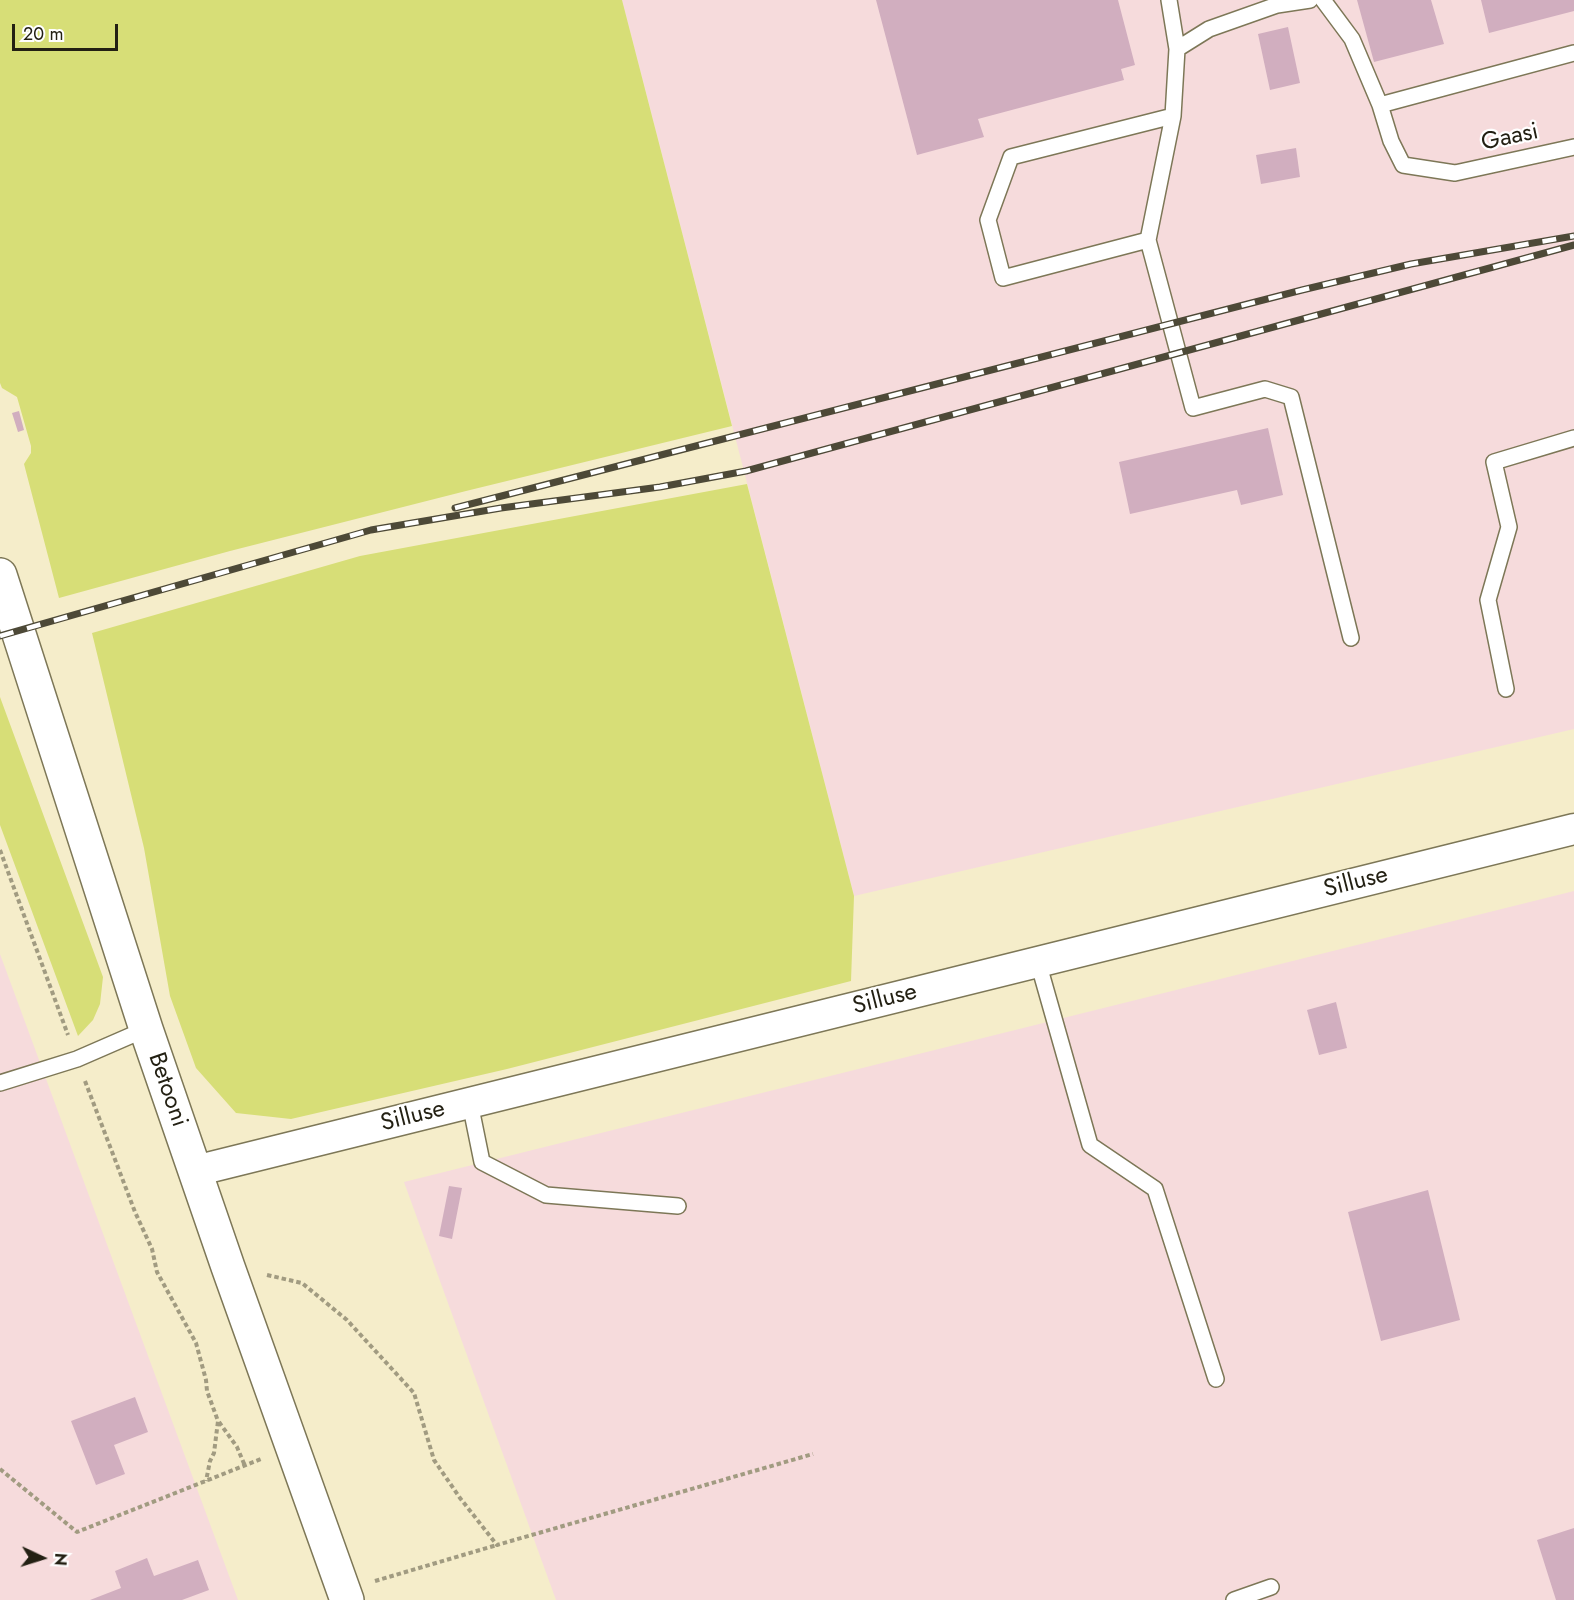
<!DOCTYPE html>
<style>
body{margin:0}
#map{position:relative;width:1574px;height:1600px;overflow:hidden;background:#f5edca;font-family:Jost,sans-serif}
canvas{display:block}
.north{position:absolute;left:12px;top:1528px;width:60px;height:60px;-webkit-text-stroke:4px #fff;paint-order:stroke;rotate:94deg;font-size:16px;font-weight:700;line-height:24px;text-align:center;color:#232013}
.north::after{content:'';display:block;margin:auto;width:21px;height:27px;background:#232013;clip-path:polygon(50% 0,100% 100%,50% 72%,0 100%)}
.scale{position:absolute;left:12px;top:24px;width:106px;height:27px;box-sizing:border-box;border:3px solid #232013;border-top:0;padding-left:8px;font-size:18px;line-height:21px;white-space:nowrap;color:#232013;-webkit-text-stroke:4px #fff;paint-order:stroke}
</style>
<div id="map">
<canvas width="1574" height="1600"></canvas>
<div class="north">N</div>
<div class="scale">20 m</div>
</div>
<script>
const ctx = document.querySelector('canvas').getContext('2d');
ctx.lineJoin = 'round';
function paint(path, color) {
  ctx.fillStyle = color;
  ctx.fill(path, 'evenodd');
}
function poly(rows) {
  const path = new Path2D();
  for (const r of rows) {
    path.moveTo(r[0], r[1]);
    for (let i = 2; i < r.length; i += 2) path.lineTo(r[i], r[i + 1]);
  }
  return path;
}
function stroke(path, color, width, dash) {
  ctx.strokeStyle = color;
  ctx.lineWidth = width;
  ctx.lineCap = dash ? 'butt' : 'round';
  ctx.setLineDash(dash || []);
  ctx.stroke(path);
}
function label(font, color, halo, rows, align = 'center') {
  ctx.font = font + ' Jost,sans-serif';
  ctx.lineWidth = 4.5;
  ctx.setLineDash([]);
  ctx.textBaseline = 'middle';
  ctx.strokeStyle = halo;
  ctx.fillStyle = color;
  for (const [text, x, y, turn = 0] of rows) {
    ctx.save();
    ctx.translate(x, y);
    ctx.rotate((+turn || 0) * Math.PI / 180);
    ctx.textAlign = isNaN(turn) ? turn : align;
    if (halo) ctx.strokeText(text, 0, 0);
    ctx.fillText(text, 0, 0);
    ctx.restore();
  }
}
const industrial = poly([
 [622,0,1574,0,1574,729,854,896],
 [1574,891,1574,1600,556,1600,404,1182],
 [0,954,238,1600,0,1600]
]);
const green = poly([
 [0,0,622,0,732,426,466,491,230,551,59,598,24,464,31,453,31,446,17,397,2,388,0,383],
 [747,484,854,896,851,981,507,1069,291,1119,236,1113,196,1068,170,996,144,848,92,633,360,556],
 [0,697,103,977,100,1004,93,1020,78,1036,0,825]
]);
const building = poly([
 [876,0,1118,0,1135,65,1121,69,1124,80,978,119,984,137,917,155],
 [1357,0,1431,0,1444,44,1374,62],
 [1481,0,1574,0,1574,11,1489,33],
 [1288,27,1300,83,1270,90,1258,34],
 [1296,148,1300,177,1261,184,1256,155],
 [19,411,24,430,18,432,12,413],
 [1268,428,1283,495,1241,505,1237,490,1130,514,1119,462],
 [1336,1002,1347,1048,1319,1055,1307,1010],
 [449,1186,462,1188,452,1239,439,1236],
 [1428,1190,1460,1320,1381,1341,1348,1212],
 [135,1397,148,1432,114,1445,125,1474,96,1485,71,1421],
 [1574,1528,1574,1600,1556,1600,1537,1540],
 [147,1558,154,1576,198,1560,209,1590,182,1600,90,1600,121,1588,115,1571]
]);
const path = poly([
 [0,850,68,1035],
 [85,1081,135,1212,152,1249,157,1272,196,1343,206,1380,207,1391,218,1421,214,1453,210,1461,206,1481],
 [267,1275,302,1283,347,1320,414,1393,434,1460,460,1498,497,1545,813,1454],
 [219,1422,237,1447,245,1466],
 [0,1469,77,1532,261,1459],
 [375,1581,497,1545]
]);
const service = poly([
 [1169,0,1177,49],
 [1323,0,1352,39,1380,105,1391,141,1403,165,1455,173,1574,147],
 [1380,105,1574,53],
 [1173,116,1148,240,1193,408,1265,389,1291,397,1351,638],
 [1148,240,1003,278,988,220,1011,157,1173,116,1177,49,1209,29,1277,5,1310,0],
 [1506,689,1488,600,1509,527,1494,462,1574,438],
 [1038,962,1090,1145,1155,1189,1216,1379],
 [0,1083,77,1059,146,1029],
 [470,1103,482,1162,546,1195,678,1206],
 [1234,1600,1271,1587]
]);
const minor = poly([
 [195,1171,1574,829]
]);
const tertiary = poly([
 [0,575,146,1029,228,1267,347,1600]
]);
const rail = poly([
 [455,508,1302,290,1411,264,1574,236],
 [0,636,371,530,501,508,660,487,746,471,1574,245]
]);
const streetNames = [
 ["Gaasi",1510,138,-12],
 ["Silluse",1356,883,-14],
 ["Silluse",885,1000,-14],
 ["Betooni",167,1090,71],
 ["Silluse",413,1117,-14]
];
paint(industrial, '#f6dbdc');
paint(green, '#d7de77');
paint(building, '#d1aebf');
stroke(service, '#7d7757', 18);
stroke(minor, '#7d7757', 33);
stroke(tertiary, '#7d7757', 36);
stroke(path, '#a19b81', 4, [4.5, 3]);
stroke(service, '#fff', 15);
stroke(minor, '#fff', 30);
stroke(tertiary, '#fff', 33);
stroke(rail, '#4d4937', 7);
stroke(rail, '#fff', 4.5, [14]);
label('24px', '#232013', '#fff', streetNames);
</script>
